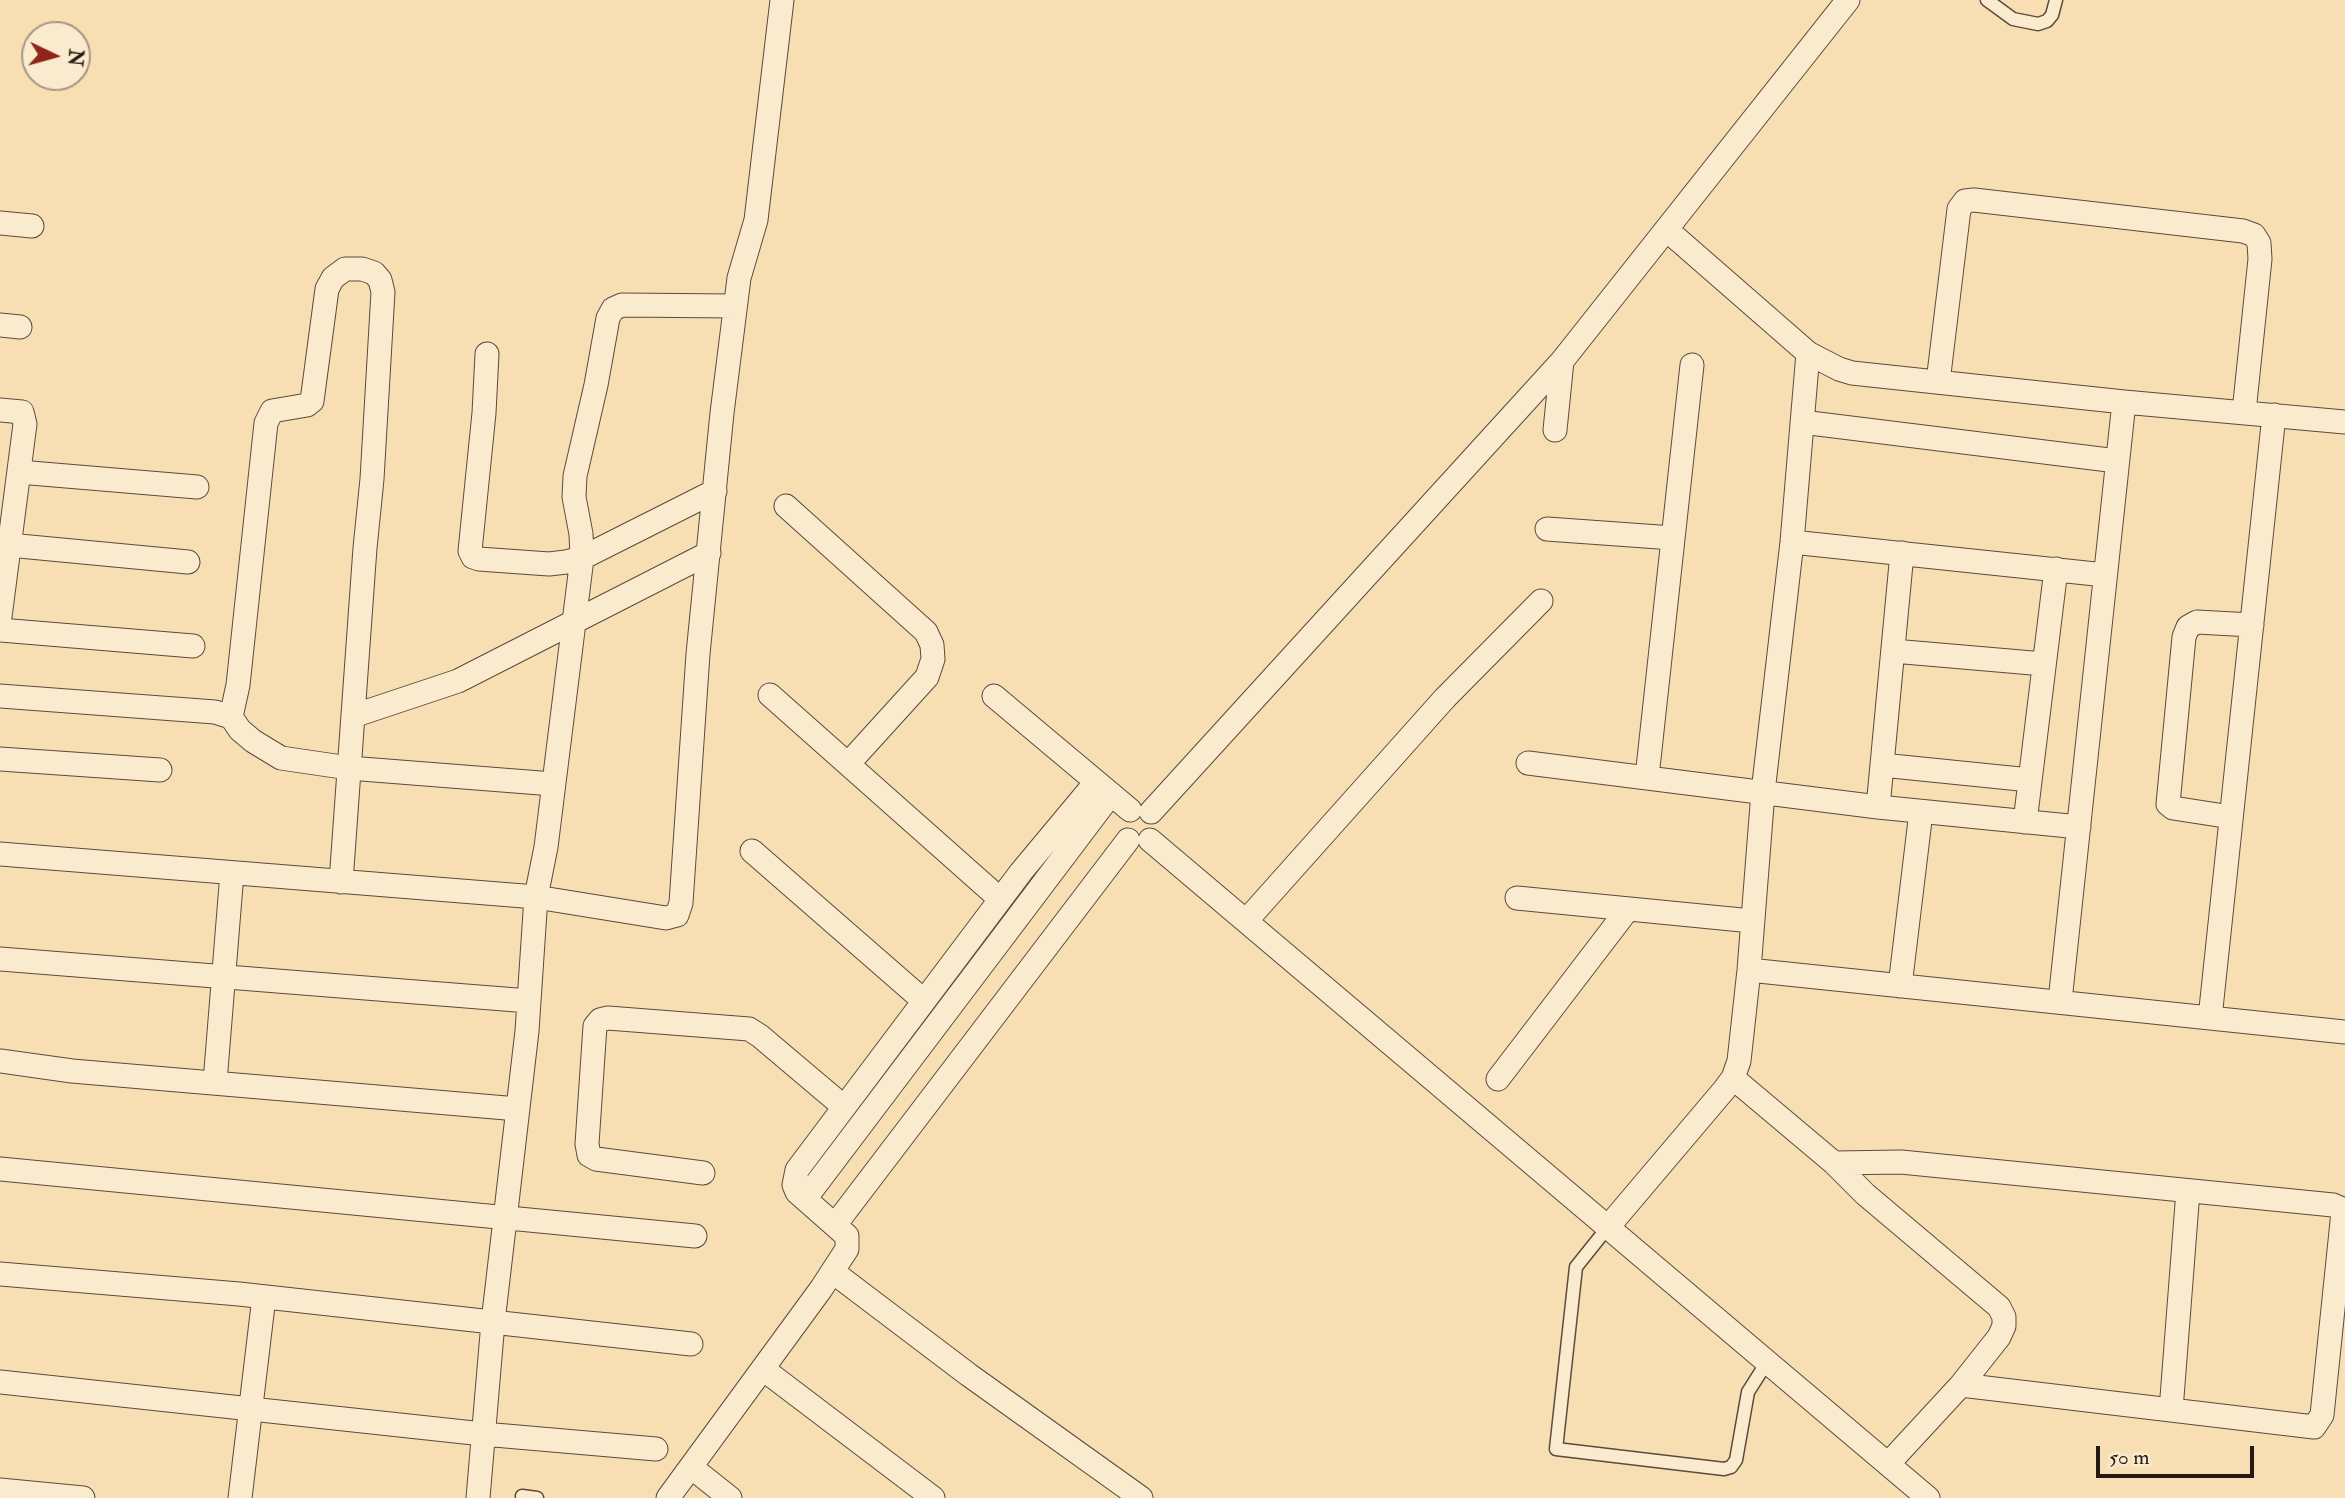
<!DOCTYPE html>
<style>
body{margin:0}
#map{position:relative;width:2345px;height:1498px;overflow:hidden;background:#f8deb3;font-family:"IM FELL Double Pica",serif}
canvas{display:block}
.north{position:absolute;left:21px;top:21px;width:70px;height:70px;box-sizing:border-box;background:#faeace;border:2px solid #a59784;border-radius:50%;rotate:95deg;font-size:19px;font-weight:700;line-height:28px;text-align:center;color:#251a14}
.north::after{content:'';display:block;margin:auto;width:24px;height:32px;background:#8f2418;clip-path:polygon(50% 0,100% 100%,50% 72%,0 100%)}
.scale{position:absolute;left:2096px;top:1446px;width:158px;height:32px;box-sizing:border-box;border:4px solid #251a14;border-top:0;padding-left:9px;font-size:21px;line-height:24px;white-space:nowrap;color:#251a14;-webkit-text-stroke:5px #faeace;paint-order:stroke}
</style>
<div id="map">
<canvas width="2345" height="1498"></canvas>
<div class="north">N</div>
<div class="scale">50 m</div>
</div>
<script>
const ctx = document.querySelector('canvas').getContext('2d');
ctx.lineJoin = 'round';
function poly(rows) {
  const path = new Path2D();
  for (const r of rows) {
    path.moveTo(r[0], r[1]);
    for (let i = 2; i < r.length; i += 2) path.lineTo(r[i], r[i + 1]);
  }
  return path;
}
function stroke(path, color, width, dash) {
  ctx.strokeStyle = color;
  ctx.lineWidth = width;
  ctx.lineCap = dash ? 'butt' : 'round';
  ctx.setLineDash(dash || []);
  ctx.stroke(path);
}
const lane = poly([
 [1987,0,2013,19,2038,24,2047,21,2052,15,2056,0],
 [1608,1227,1576,1267,1556,1449,1724,1469,1731,1467,1736,1460,1748,1392,1767,1362],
 [522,1496,537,1498]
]);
const street = poly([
 [0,223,32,226],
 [1667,230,1808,353,1839,369,1852,373,2124,402,2345,422],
 [0,325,20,327],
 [487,354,484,413,470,551,473,557,479,559,549,564,566,562,582,558,715,491],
 [1938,382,1959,209,1965,201,1974,200,2243,231,2254,235,2259,243,2260,259,2244,412],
 [0,410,22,412,25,424,0,617],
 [1802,422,2117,461],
 [1555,430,1562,361],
 [19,472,197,487],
 [786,506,926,632,932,645,933,659,927,677,848,764],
 [1547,529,1673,538],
 [1792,542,2105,575],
 [9,545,188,562],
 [0,630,193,646],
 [1893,651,2044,664],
 [770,695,1000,899],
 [0,696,215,712,231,717,240,730,253,741,281,758,349,768,553,784],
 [994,696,1130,810],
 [353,716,458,681,709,553],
 [231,717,238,685,266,423,272,411,307,405,312,401,327,289,333,278,345,269,362,269,374,273,380,280,383,292,372,479,365,548,341,882],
 [0,759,160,770],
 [1528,763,1878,807,2079,827],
 [1882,765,2030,780],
 [1647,777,1692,365],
 [1878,807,1902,553],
 [1151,812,1562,361,1848,0],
 [2231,817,2173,808,2168,804,2184,637,2188,627,2197,622,2252,625],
 [2025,822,2056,569],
 [1150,840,1928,1498],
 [752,851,924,1001],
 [0,854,536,897,666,918,677,915,681,903,698,654,722,413,739,278,756,220,782,0],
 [1517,898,1752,921],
 [1246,921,1445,698,1541,601],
 [0,959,529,1001],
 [1749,970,2345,1032],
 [1900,986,1921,812],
 [2060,1001,2124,402],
 [2210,1018,2274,415],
 [0,1061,72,1071,518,1109],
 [1733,1078,1834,1163,1865,1194,1999,1307,2004,1317,2004,1326,1999,1337,1961,1385,1888,1464],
 [1498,1079,1628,909],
 [215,1082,232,873],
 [1834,1163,1901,1162,2333,1205,2340,1208,2343,1212,2322,1415,2314,1427,1961,1385],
 [0,1169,695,1236],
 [703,1173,596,1159,589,1155,587,1144,595,1026,600,1020,608,1018,749,1029,760,1036,844,1107],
 [805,1199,1111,794],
 [835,1225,1128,840],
 [1608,1227,1724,1090,1733,1078,1739,1061,1749,970,1763,792,1792,542,1808,353],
 [833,1272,969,1375,1141,1498],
 [0,1274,239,1294,691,1344],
 [763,1369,933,1498],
 [0,1382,483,1434,656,1449],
 [2171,1410,2188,1191],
 [691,1467,730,1498],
 [0,1490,83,1498],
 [240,1498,264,1297],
 [478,1498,493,1322,527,1031,536,897,546,847,582,558,581,534,574,497,575,476,596,385,608,318,613,309,622,305,735,306],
 [668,1498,821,1289,847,1249,847,1236,797,1192,794,1185,797,1170,1021,872,1096,782]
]);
stroke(lane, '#5a4b3c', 15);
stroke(street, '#5a4b3c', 25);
stroke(lane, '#faeace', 12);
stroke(street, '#faeace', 23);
</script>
